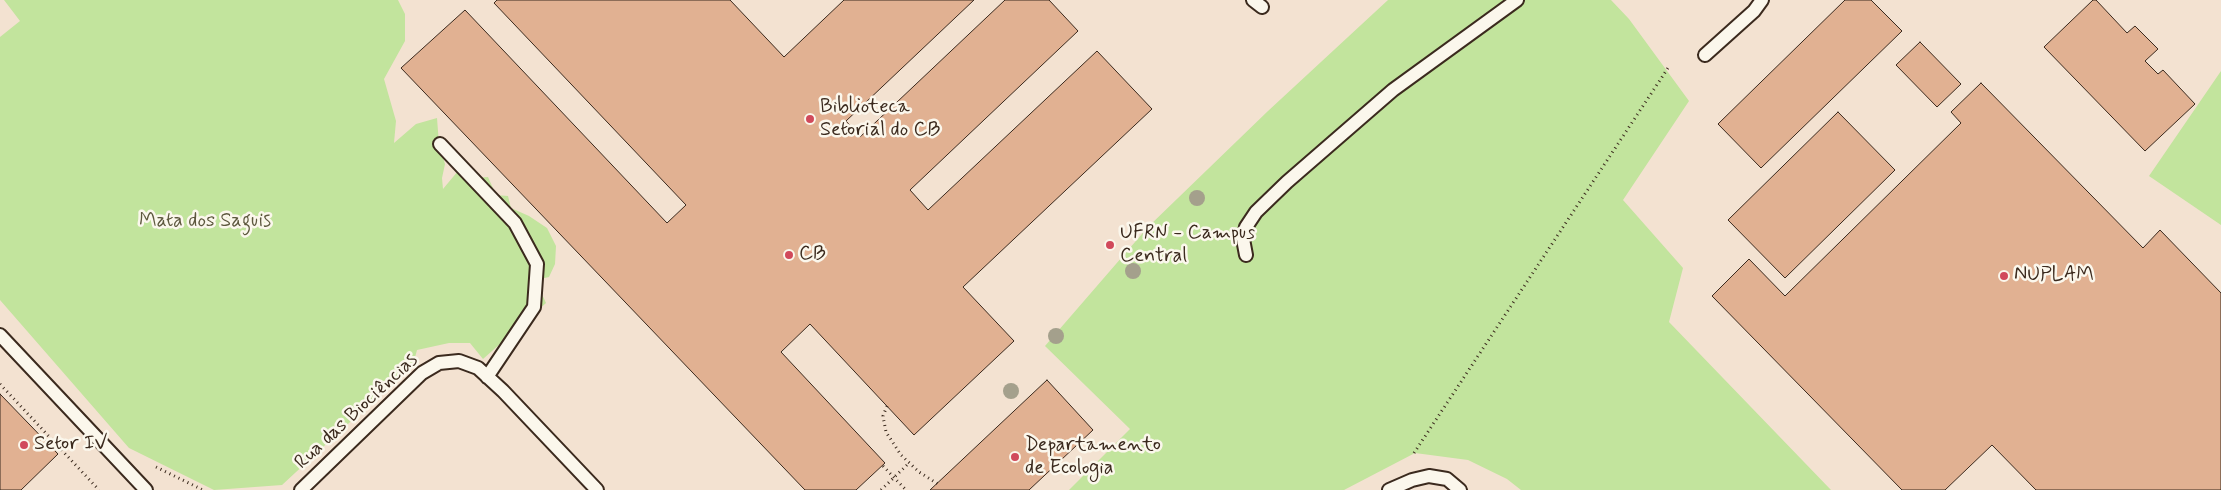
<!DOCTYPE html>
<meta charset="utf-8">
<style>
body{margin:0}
canvas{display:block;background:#fbf7ec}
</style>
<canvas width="2221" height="490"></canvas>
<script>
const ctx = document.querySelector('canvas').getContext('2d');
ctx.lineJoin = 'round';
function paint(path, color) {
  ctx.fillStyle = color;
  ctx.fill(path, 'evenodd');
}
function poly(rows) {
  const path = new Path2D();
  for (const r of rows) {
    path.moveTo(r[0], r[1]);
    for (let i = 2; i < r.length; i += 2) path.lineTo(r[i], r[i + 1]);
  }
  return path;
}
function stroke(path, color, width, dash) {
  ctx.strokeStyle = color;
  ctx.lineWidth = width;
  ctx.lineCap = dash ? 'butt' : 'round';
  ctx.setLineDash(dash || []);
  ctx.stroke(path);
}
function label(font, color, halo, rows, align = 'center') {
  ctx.font = font + ' Mynerve,sans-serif';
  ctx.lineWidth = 5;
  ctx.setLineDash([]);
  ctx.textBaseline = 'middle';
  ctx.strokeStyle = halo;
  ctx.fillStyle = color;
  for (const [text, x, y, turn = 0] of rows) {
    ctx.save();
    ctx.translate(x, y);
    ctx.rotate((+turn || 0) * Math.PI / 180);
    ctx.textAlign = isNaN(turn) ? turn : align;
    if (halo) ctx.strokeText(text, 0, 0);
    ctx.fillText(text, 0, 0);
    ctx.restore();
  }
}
const built = poly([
 [0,0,2221,0,2221,490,0,490]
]);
const green = poly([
 [4,0,398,0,405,14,405,41,384,79,396,121,394,143,416,124,437,118,439,144,445,164,442,178,443,189,458,171,475,178,488,177,496,195,508,196,511,208,529,216,547,228,556,246,555,264,549,277,540,279,540,290,546,303,483,359,470,343,449,343,417,350,413,365,401,371,388,387,282,485,214,490,129,448,0,300,0,37,20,21],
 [1388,0,1611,0,1629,19,1689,101,1623,200,1683,268,1669,322,1831,490,1521,490,1507,479,1468,460,1415,453,1344,490,1069,490,1130,429,1045,346,1148,227,1268,111],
 [2221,71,2221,225,2149,176]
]);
const building = poly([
 [497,0,730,0,784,57,844,0,974,0,846,121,860,137,1005,0,1049,0,1078,31,910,190,928,210,1097,51,1152,109,963,287,1014,341,914,435,810,324,781,352,885,463,856,490,805,490,401,68,465,10,667,223,686,205,494,3,497,0],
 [1845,0,1871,0,1902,31,1761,168,1718,124,1845,0],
 [2093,0,2096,0,2127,33,2135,26,2158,49,2145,61,2158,74,2163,70,2195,104,2145,151,2044,47,2093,0],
 [1920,42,1961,84,1937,107,1896,65,1920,42],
 [1981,83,2143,248,2160,230,2221,293,2221,490,2036,490,1992,445,1945,490,1902,490,1712,296,1749,259,1785,296,1961,123,1951,112,1981,83],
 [1838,112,1895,170,1785,278,1728,220,1838,112],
 [1047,380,1093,430,1029,490,930,490,1047,380],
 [0,394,58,454,21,490,0,490,0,394]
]);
const path = poly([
 [0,384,99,490],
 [887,406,883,416,886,432,901,455,919,472,938,484],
 [40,436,43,432],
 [1414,453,1668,68],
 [883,466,906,490],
 [156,467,203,490],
 [881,490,909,463]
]);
const service = poly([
 [1253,0,1262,7],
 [1705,55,1754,11,1762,0],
 [440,144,515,223,537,264,534,307,487,377],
 [1246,255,1243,239,1246,227,1256,212,1287,182,1393,90,1517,0],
 [0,335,146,490],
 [301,490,422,373,439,363,459,361,478,368,503,391,597,490],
 [1389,490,1412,480,1429,476,1447,479,1460,490]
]);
const trees = [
 [1197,198],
 [1133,271],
 [1056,336],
 [1011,391]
];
const markers = [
 [810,119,5,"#d1495b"],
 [1110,245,5,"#d1495b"],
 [789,255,5,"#d1495b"],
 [2004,276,5,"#d1495b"],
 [24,445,5,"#d1495b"],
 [1015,457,5,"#d1495b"]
];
const poiNames = [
 ["Biblioteca",820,108],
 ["Setorial do CB",820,131],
 ["UFRN - Campus",1120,234],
 ["Central",1120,257],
 ["CB",799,255],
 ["NUPLAM",2014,276],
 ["Setor IV",34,445],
 ["Departamento",1025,446],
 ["de Ecologia",1025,469]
];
const parkNames = [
 ["Mata dos Saguis",205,222]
];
const streetNames = [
 ["Rua das Biociências",357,412,-43]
];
paint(built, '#f3e2d1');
paint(green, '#c2e49d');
paint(building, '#e1b192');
stroke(building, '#3b2a1e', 1);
stroke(service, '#3b2a1e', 16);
stroke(path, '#3b2a1e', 3, [1, 4]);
stroke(service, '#fbf7ec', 12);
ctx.fillStyle = '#a4a08c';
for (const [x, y] of trees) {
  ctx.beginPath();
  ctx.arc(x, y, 8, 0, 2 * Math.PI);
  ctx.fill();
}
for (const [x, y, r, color] of markers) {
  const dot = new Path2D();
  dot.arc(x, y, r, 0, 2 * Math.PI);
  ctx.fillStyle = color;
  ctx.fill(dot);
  stroke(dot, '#fbf7ec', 2);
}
label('20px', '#3b2a1e', '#fbf7ec', poiNames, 'left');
label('20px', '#5d583e', '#fbf7ec', parkNames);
label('20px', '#3b2a1e', '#fbf7ec', streetNames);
</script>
